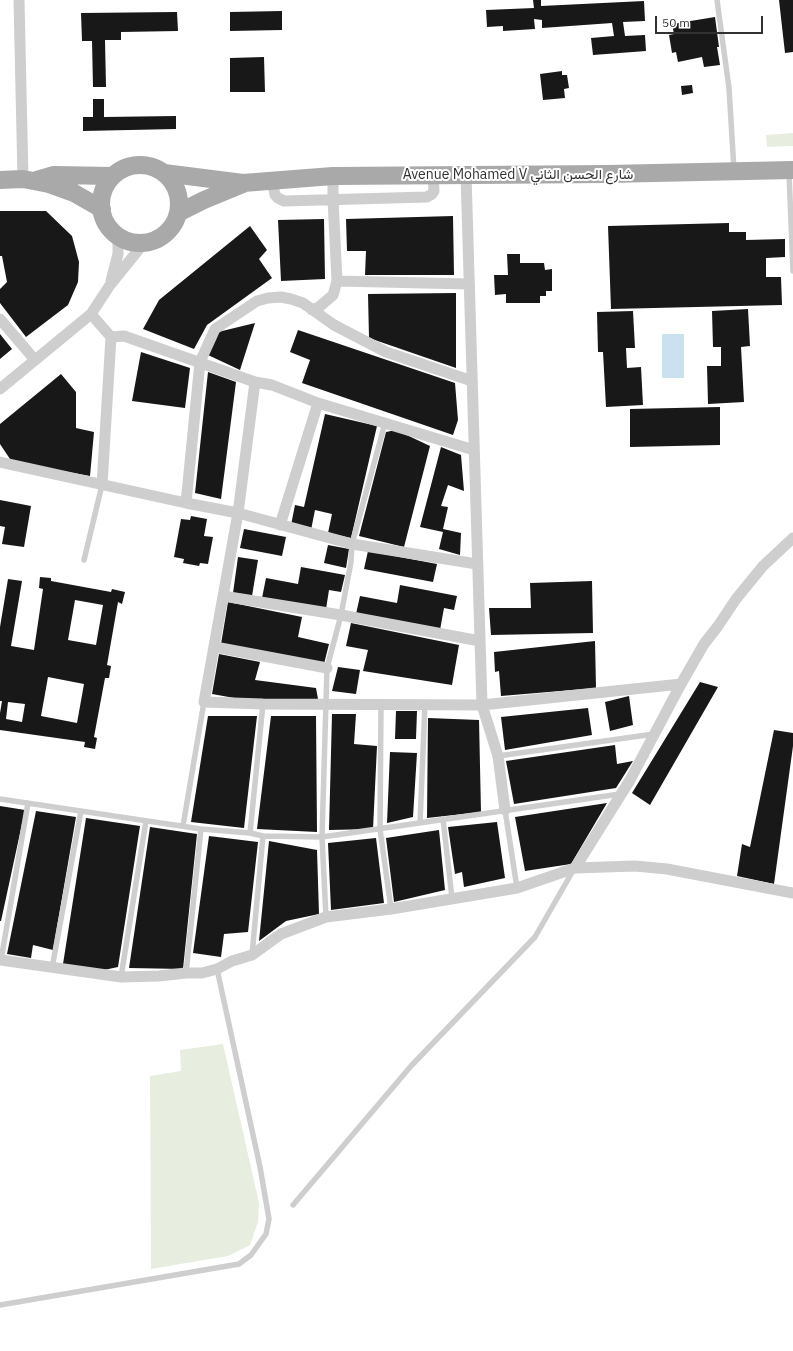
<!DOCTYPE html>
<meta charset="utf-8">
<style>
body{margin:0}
#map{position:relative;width:793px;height:1351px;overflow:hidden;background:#fff;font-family:"IBM Plex Sans",sans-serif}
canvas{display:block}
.scale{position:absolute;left:655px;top:16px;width:108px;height:18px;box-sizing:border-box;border:2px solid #313131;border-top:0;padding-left:5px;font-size:12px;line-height:14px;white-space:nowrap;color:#313131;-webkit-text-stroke:3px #fff;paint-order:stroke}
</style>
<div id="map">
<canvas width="793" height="1351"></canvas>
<div class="scale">50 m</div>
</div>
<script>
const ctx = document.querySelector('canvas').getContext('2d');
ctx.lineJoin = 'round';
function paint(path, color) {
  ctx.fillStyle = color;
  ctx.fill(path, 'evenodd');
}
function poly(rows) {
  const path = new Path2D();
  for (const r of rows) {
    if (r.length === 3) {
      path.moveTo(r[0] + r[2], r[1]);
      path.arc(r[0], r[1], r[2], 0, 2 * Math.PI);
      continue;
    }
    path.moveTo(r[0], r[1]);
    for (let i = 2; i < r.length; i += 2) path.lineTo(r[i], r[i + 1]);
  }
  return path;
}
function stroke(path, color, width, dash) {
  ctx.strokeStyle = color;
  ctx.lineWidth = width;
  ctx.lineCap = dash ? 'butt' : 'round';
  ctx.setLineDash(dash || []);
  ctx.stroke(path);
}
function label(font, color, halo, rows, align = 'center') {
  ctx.font = font + ' "IBM Plex Sans",Vazirmatn,sans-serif';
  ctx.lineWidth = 4;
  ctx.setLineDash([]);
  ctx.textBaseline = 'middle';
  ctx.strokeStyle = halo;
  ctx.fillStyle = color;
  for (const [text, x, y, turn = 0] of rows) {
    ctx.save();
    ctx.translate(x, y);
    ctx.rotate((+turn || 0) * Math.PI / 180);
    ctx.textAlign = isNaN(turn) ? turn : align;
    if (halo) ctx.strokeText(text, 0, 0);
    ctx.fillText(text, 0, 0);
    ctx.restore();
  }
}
const green = poly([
 [793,133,793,146,767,147,766,135],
 [223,1044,259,1203,258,1222,250,1245,228,1256,151,1269,150,1076,181,1071,180,1050]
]);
const water = poly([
 [662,334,684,334,684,378,662,378]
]);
const building = poly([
 [533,0,541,0,541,6,644,1,645,21,623,22,625,36,645,35,646,51,593,55,591,38,614,36,612,23,542,28,542,20,534,19,535,29,503,31,503,26,487,27,486,10,534,8],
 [779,0,793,0,793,52,785,53],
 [282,11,282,30,230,31,230,12],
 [177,12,178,31,121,32,121,40,105,40,106,87,93,87,92,41,82,41,81,13],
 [715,17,719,47,717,47,720,65,704,67,702,57,678,62,676,52,672,53,669,35,674,34,672,24],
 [264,57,265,92,230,92,230,58],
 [562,71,562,75,567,75,569,88,564,89,565,98,543,100,540,74],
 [692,85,693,93,682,95,681,86],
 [93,99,104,99,104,117,176,116,176,129,83,131,83,117,93,117],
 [0,211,46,211,72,236,79,262,78,282,68,305,26,337,0,303,0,289,7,282,2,256,0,256],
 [453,216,454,275,365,275,366,251,347,251,346,219],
 [324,219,325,279,281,281,278,220],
 [729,223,729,232,746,232,746,240,785,239,785,257,766,258,766,277,781,277,782,305,611,309,608,226],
 [250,226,267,250,259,259,272,278,207,325,194,349,143,329,159,300],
 [507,254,520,254,520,263,544,263,545,270,552,269,552,291,546,291,546,296,540,296,540,303,506,303,506,294,495,295,494,275,508,275],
 [456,293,456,368,369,338,368,294],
 [748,309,750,346,741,347,744,402,708,404,707,366,721,366,721,347,713,347,712,311],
 [633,311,635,348,626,348,627,368,641,367,643,405,606,407,603,352,598,352,597,312],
 [255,323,240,370,208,355,218,332],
 [298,330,455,383,458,420,453,435,302,383,310,360,290,352],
 [0,334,12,349,0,359],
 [141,352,190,368,185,408,132,401],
 [208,372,236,382,221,499,195,493],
 [61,374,76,392,76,428,94,432,90,476,12,462,0,444,0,424],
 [720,407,720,445,630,447,630,409],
 [325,414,377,426,351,538,328,533,332,514,315,510,311,530,291,525,295,505,304,507],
 [396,430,430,446,404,547,359,536,386,432],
 [441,447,461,455,464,491,448,485,441,506,448,507,443,529,461,533,460,555,439,549,443,532,420,527],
 [0,500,31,506,24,547,2,544,5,527,0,526],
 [191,516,207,519,204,536,213,537,208,564,200,563,199,566,183,563,184,559,174,557,181,519,190,520],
 [244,529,286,537,282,556,240,548],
 [328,545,349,549,346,568,324,563],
 [368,551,437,564,433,582,364,569],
 [238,557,258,560,252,596,233,593],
 [301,567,345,575,341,592,329,590,326,609,262,598,266,578,298,584],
 [40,577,51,578,51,581,111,592,112,589,125,592,122,604,118,602,107,665,111,666,109,678,105,678,94,737,97,738,95,749,84,747,85,742,0,730,0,713,2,701,0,701,0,627,8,579,22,581,11,646,34,650,43,589,39,588],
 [75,600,103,605,96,645,68,640],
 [48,677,84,684,77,723,41,716],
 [8,702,25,704,22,722,6,719],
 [592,581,593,633,491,635,489,608,531,608,530,583],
 [400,585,457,596,454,610,444,608,440,630,356,614,360,596,397,603],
 [228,602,302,617,298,637,329,644,324,664,221,644],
 [351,623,459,645,452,685,363,671,368,650,346,646],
 [595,641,596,688,501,696,499,671,495,672,494,652],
 [219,654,260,662,255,680,316,688,318,699,257,702,212,694],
 [338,667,360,670,356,694,332,691],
 [700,682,718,687,650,805,632,793],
 [629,696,633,725,610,731,605,702],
 [588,708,592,735,505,750,501,717],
 [396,711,417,711,416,739,395,739],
 [332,714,356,714,354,744,377,746,373,829,329,830],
 [208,716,257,716,244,828,191,822],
 [271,716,316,716,317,832,257,829],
 [428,718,479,720,481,812,427,818],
 [774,730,793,733,793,746,774,884,737,876,742,844,750,847],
 [615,745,617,764,633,761,616,788,514,804,506,761],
 [390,752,417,753,413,817,387,823],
 [607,803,571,864,525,871,515,817],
 [0,806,25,810,1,921,0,921],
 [36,811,76,817,53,950,33,945,31,958,7,954],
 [86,818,140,826,118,967,104,970,63,964],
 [497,822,505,878,464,887,462,872,455,874,448,827],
 [150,827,197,834,183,969,129,968],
 [439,830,445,890,394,902,386,838],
 [209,836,258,842,248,932,224,934,221,957,193,953],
 [376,838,384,903,331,910,328,843],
 [269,841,317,850,319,914,286,921,259,941]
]);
const service = poly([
 [717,0,729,88,734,170],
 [789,173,793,271],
 [84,560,102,485],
 [381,704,380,829,391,909],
 [498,756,654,734],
 [0,799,201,829,250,833,263,836,322,837,620,794],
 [505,810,517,888],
 [443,819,452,898],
 [420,823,425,704],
 [183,826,204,702],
 [250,833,263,704],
 [326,917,322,837,327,668,341,615,351,562,352,544,385,423],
 [252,955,263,836],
 [1,960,28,803],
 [52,968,81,811],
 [186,973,201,829],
 [121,977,146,821],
 [293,1205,411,1066,535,937,574,869],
 [0,1305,239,1264,251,1255,266,1234,269,1219,260,1167,217,969]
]);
const minor = poly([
 [19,0,23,179],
 [466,175,482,705,498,756,505,810],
 [272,180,275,195,278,198,284,201,427,197,432,194,434,191,433,175],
 [111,281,118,254,118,236],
 [337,281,469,284],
 [312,310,319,307,333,295,337,281,333,199,333,176],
 [91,314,111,337,124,336,255,382,272,385,318,403,474,450],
 [0,319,35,360],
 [255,382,238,513,204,702,263,704,482,705,681,684],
 [0,389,91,314,110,285,144,243],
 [0,462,186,503,238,513,352,544,477,564],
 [102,485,111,337],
 [186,503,200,362,215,329,257,301,268,298,281,297,291,299,303,303,334,325,386,352,472,381],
 [280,525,318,403],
 [223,596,341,615,480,641],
 [215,647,327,668],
 [575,868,630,780,681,684,704,644,718,626,736,599,763,566,793,538],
 [0,960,121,977,159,976,186,973,202,973,217,969,232,961,252,955,281,934,326,917,391,909,517,888,575,868,635,866,667,869,793,893]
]);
const primary = poly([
 [140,204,39],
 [164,173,243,183,333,176,608,174,793,170],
 [0,180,23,179,49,184,74,193,102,209],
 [37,180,54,175,113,176],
 [178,213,204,200,243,184]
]);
const streetNames = [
 ["Avenue Mohamed V شارع الحسن الثاني",518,175]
];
paint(green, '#e8eedf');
paint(water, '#cae2ef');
paint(building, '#181818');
stroke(service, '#cecece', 5.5);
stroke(minor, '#cecece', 11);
stroke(primary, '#a9a9a9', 18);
label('14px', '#313131', '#fff', streetNames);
</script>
